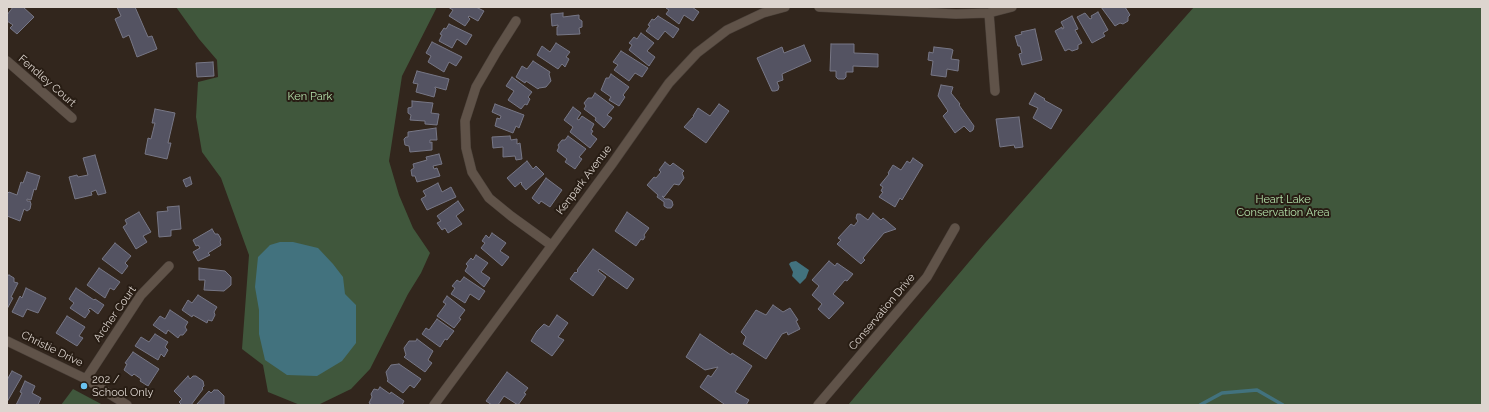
<!DOCTYPE html>
<style>
body{margin:0}
#map{position:relative;width:1489px;height:412px;overflow:hidden;background:#32261d;font-family:Raleway,sans-serif}
canvas{display:block}
.frame{position:absolute;inset:0;border:8px solid #ddd5cf;pointer-events:none}
</style>
<div id="map">
<canvas width="1489" height="412"></canvas>
<div class="frame"></div>
</div>
<script>
const ctx = document.querySelector('canvas').getContext('2d');
ctx.lineJoin = 'round';
function paint(path, color) {
  ctx.fillStyle = color;
  ctx.fill(path, 'evenodd');
}
function poly(rows) {
  const path = new Path2D();
  for (const r of rows) {
    path.moveTo(r[0], r[1]);
    for (let i = 2; i < r.length; i += 2) path.lineTo(r[i], r[i + 1]);
  }
  return path;
}
function stroke(path, color, width, dash) {
  ctx.strokeStyle = color;
  ctx.lineWidth = width;
  ctx.lineCap = dash ? 'butt' : 'round';
  ctx.setLineDash(dash || []);
  ctx.stroke(path);
}
function label(font, color, halo, rows, align = 'center') {
  ctx.font = font + ' Raleway,sans-serif';
  ctx.lineWidth = 4;
  ctx.setLineDash([]);
  ctx.textBaseline = 'middle';
  ctx.strokeStyle = halo;
  ctx.fillStyle = color;
  for (const [text, x, y, turn = 0] of rows) {
    ctx.save();
    ctx.translate(x, y);
    ctx.rotate((+turn || 0) * Math.PI / 180);
    ctx.textAlign = isNaN(turn) ? turn : align;
    if (halo) ctx.strokeText(text, 0, 0);
    ctx.fillText(text, 0, 0);
    ctx.restore();
  }
}
const green = poly([
 [176,7,437,7,402,76,389,161,399,195,413,228,430,253,421,273,408,294,370,369,351,389,320,404,300,405,268,392,263,365,242,349,249,255,221,178,202,152,196,117,198,82,218,77,217,60,199,39],
 [1194,7,1482,7,1482,405,848,405,985,243],
 [73,389,103,405,61,405]
]);
const water = poly([
 [280,242,293,242,318,248,333,264,343,277,345,294,356,305,356,343,342,361,317,376,287,375,265,360,259,334,259,310,255,287,258,257,270,245],
 [796,261,809,270,806,278,800,284,792,276,793,272,789,264,791,262]
]);
const stream = poly([
 [1200,405,1222,393,1257,390,1283,405]
]);
const building = poly([
 [13,7,23,7,34,17,17,34,10,28,13,25,7,21,7,15,13,7],
 [117,7,135,7,148,37,152,36,157,49,137,57,129,35,123,38,115,19,121,16,117,7],
 [448,7,476,7,484,11,478,21,469,16,468,17,470,19,465,26,449,16,453,10,448,7],
 [667,7,692,7,699,12,693,21,684,15,679,24,666,14,669,10,666,8,667,7],
 [1101,7,1125,7,1130,15,1128,17,1128,21,1123,24,1120,23,1115,26,1101,7],
 [1098,12,1108,30,1103,33,1105,36,1092,43,1077,17,1085,13,1090,19,1092,18,1091,16,1098,12],
 [563,13,563,17,579,15,579,19,582,21,582,27,579,28,580,34,557,35,557,27,558,27,558,25,552,26,551,14,563,13],
 [658,16,679,29,673,38,665,31,658,40,646,31,650,26,648,25,652,19,654,20,658,16],
 [1072,16,1078,29,1075,30,1082,43,1078,45,1078,49,1072,51,1069,49,1065,51,1055,31,1062,27,1062,29,1064,28,1061,22,1072,16],
 [449,24,472,35,466,45,457,39,452,48,439,41,442,35,440,34,444,28,446,29,449,24],
 [1035,29,1042,60,1022,65,1019,54,1022,53,1020,46,1018,46,1015,36,1022,34,1021,32,1035,29],
 [641,33,654,43,647,51,655,57,649,66,629,50,632,45,629,43,634,37,637,39,641,33],
 [432,42,462,57,456,66,449,62,444,72,428,62,431,56,426,53,432,42],
 [556,43,570,52,566,57,569,59,565,67,562,64,558,69,537,55,542,46,550,52,556,43],
 [831,44,854,44,854,53,878,54,878,67,853,66,853,72,846,72,846,77,844,79,838,79,836,77,836,71,830,71,831,44],
 [804,45,811,61,782,74,783,80,777,82,779,87,778,90,775,91,772,91,757,58,782,47,784,53,804,45],
 [934,47,951,49,953,50,951,59,959,60,958,71,947,69,946,77,931,75,933,61,928,60,929,52,933,53,934,47],
 [621,51,648,68,642,77,635,73,629,81,614,70,618,65,613,62,621,51],
 [533,61,550,72,549,74,551,81,546,87,539,88,538,89,526,81,525,83,516,77,522,66,527,69,533,61],
 [213,62,214,76,197,77,196,63,213,62],
 [417,71,449,79,446,90,435,87,435,88,436,89,434,97,416,92,418,84,413,83,417,71],
 [611,74,629,87,623,95,625,97,619,106,609,100,611,97,601,90,606,78,609,78,611,74],
 [512,77,532,92,528,97,530,99,527,105,525,104,521,109,508,100,514,91,506,86,512,77],
 [941,85,953,87,951,93,960,104,959,105,974,126,973,130,970,132,964,126,955,133,943,116,948,111,938,96,941,85],
 [595,93,614,107,607,115,612,118,604,128,595,120,596,118,584,109,586,106,584,103,588,98,592,98,595,93],
 [1035,93,1045,99,1044,100,1062,110,1051,129,1033,118,1038,108,1029,104,1035,93],
 [412,101,433,103,431,113,439,114,437,125,425,124,425,121,410,120,411,115,408,113,408,108,412,107,412,101],
 [495,104,524,115,519,128,516,126,513,133,495,126,497,118,500,119,501,116,492,112,495,104],
 [719,104,729,111,706,143,684,127,694,116,693,116,698,108,710,116,719,104],
 [573,107,581,113,577,119,579,120,582,116,594,124,591,130,593,131,591,134,597,139,590,148,570,132,573,127,564,120,573,107],
 [155,109,175,113,168,143,171,143,167,159,145,154,148,138,151,139,155,123,152,123,155,109],
 [1019,117,1023,147,1015,148,1014,145,1000,147,996,119,1019,117],
 [436,128,437,140,430,140,430,143,432,142,432,150,410,152,409,146,405,145,404,139,406,137,408,137,408,132,436,128],
 [510,136,511,140,517,139,517,144,520,143,522,159,516,160,515,156,503,157,503,147,493,148,492,137,510,136],
 [568,136,586,149,579,157,582,159,575,169,565,162,567,159,557,151,559,147,558,145,562,140,565,140,568,136],
 [439,154,442,164,433,166,434,169,437,168,440,176,417,182,415,176,412,176,411,170,414,168,413,164,427,160,426,157,439,154],
 [95,155,106,193,98,195,96,190,91,192,92,195,75,199,69,177,77,175,78,177,88,175,83,158,95,155],
 [913,158,923,165,902,200,900,198,895,207,879,197,883,192,881,191,883,187,880,185,889,174,888,173,893,165,901,170,907,161,910,163,913,158],
 [527,161,533,169,536,166,544,174,526,190,521,184,522,183,521,182,515,187,507,178,527,161],
 [665,162,670,166,673,163,684,171,682,173,684,178,679,185,674,184,664,197,662,196,665,199,669,199,672,201,673,205,671,208,667,208,664,206,664,202,657,197,658,195,647,185,654,177,656,178,661,172,659,170,665,162],
 [27,172,40,176,36,190,34,189,31,200,27,199,27,201,30,201,31,204,30,209,27,211,24,209,20,221,7,216,7,194,9,192,17,195,21,182,23,183,27,172],
 [190,177,192,184,186,187,183,180,190,177],
 [546,178,562,190,550,207,541,201,539,204,532,198,546,178],
 [438,183,442,192,451,187,456,197,427,210,421,199,426,196,423,191,438,183],
 [458,201,464,210,456,216,462,224,448,233,445,228,442,230,437,223,441,221,437,216,458,201],
 [179,206,181,229,171,230,171,236,159,237,157,212,168,211,167,207,179,206],
 [139,212,151,232,143,236,147,242,136,249,123,227,127,224,125,220,139,212],
 [627,212,649,228,644,235,645,237,643,240,641,239,636,246,615,231,627,212],
 [873,213,881,220,883,218,896,229,884,233,863,258,865,260,861,264,837,244,841,240,838,238,851,224,854,226,858,221,856,218,857,214,860,214,868,220,873,213],
 [212,229,215,234,218,234,221,239,220,242,221,245,208,253,210,255,198,261,193,252,200,248,198,245,196,246,193,240,212,229],
 [492,233,506,243,500,251,509,257,502,266,481,248,485,243,482,241,486,235,489,238,492,233],
 [115,243,131,256,125,263,128,266,122,274,102,259,115,243],
 [593,249,634,279,627,289,599,269,598,271,606,277,593,296,570,279,575,272,576,273,578,271,577,270,593,249],
 [476,255,488,263,481,272,490,278,484,287,465,271,468,266,466,264,471,258,473,260,476,255],
 [829,261,835,266,837,263,853,274,847,281,845,280,833,294,844,303,829,319,818,309,822,304,812,295,819,286,812,280,829,261],
 [99,268,120,282,114,290,110,288,105,298,87,285,99,268],
 [199,268,225,271,231,277,231,285,224,291,204,290,205,280,199,280,199,268],
 [9,275,14,278,14,282,18,283,11,297,13,298,7,309,7,276,9,275],
 [464,277,485,291,479,300,470,294,465,303,451,294,455,288,452,286,457,280,460,282,464,277],
 [26,288,46,298,38,313,27,309,23,317,12,312,20,296,22,298,26,288],
 [76,288,94,300,95,299,104,305,98,314,90,308,88,310,90,311,85,318,70,308,74,303,69,299,76,288],
 [198,295,217,307,214,312,215,315,212,321,208,320,207,323,193,315,192,317,182,310,188,300,192,303,198,295],
 [447,296,465,310,459,318,461,319,454,328,437,316,446,304,443,302,447,296],
 [773,305,783,312,790,308,798,320,796,321,800,329,788,335,787,332,782,334,766,359,743,344,746,337,741,332,756,310,766,315,773,305],
 [170,310,188,322,185,327,187,330,183,335,180,335,178,338,168,330,166,334,153,325,160,316,165,319,170,310],
 [557,315,568,323,558,337,564,340,552,356,531,341,537,331,544,324,549,327,557,315],
 [67,316,85,327,79,336,83,338,77,346,56,333,67,316],
 [437,319,454,331,447,340,445,339,440,347,422,334,426,328,429,330,437,319],
 [155,334,168,342,165,347,168,350,164,357,161,354,158,360,135,346,141,337,149,342,155,334],
 [700,334,731,355,732,353,752,366,735,392,749,400,746,405,724,405,724,404,700,387,708,375,711,377,718,367,705,370,686,357,700,334],
 [417,339,433,351,428,360,432,363,425,372,404,357,406,355,404,348,409,341,416,341,417,339],
 [133,352,159,369,148,386,140,381,141,379,134,374,132,376,124,370,127,364,125,363,133,352],
 [399,364,421,379,414,388,410,385,403,393,387,381,388,380,386,372,391,365,399,364],
 [12,371,22,376,7,402,7,380,12,371],
 [507,372,528,388,524,393,526,394,518,405,504,396,498,405,492,405,486,401,507,372],
 [188,376,190,379,193,376,196,376,203,381,204,386,202,388,203,389,191,405,182,405,179,402,182,399,174,391,188,376],
 [25,381,35,386,32,393,41,398,38,405,16,405,22,393,20,392,25,381],
 [380,387,390,394,391,392,404,401,402,405,372,405,369,403,372,397,371,394,374,389,378,390,380,387],
 [214,390,218,390,224,396,224,405,196,405,209,391,211,393,214,390]
]);
const street = poly([
 [819,7,956,14,989,13,1012,7],
 [989,13,995,91],
 [516,21,497,51,476,87,465,121,466,148,472,172,489,198,511,216,551,245],
 [7,61,72,118],
 [7,341,86,379,127,405],
 [86,379,141,295,169,266],
 [434,405,612,164,669,83,697,53,727,30,763,13,785,7],
 [818,405,927,277,955,228]
]);
const markers = [
 [84,386,4,"#6ac3f1"]
];
const streetNames = [
 ["Fendley Court",47,81,41],
 ["Kenpark Avenue",584,180,-53],
 ["Conservation Drive",882,312,-50],
 ["Archer Court",115,314,-55],
 ["Christie Drive",52,349,26]
];
const parkNames = [
 ["Ken Park",310,97],
 ["Heart Lake",1283,200],
 ["Conservation Area",1283,213]
];
const poiNames = [
 ["202 /",92,380],
 ["School Only",92,393]
];
paint(green, '#40573c');
paint(water, '#42727e');
stroke(stream, '#42727e', 3.5);
paint(building, '#545362');
stroke(building, '#777786', 1);
stroke(street, '#4c423b', 10);
stroke(street, '#605349', 9);
for (const [x, y, r, color] of markers) {
  const dot = new Path2D();
  dot.arc(x, y, r, 0, 2 * Math.PI);
  ctx.fillStyle = color;
  ctx.fill(dot);
  stroke(dot, '#281d14', 1.5);
}
label('11px', '#ddd5cf', '#281d14', streetNames);
label('11px', '#b3e0aa', '#281d14', parkNames);
label('11px', '#ddd5cf', '#281d14', poiNames, 'left');
</script>
